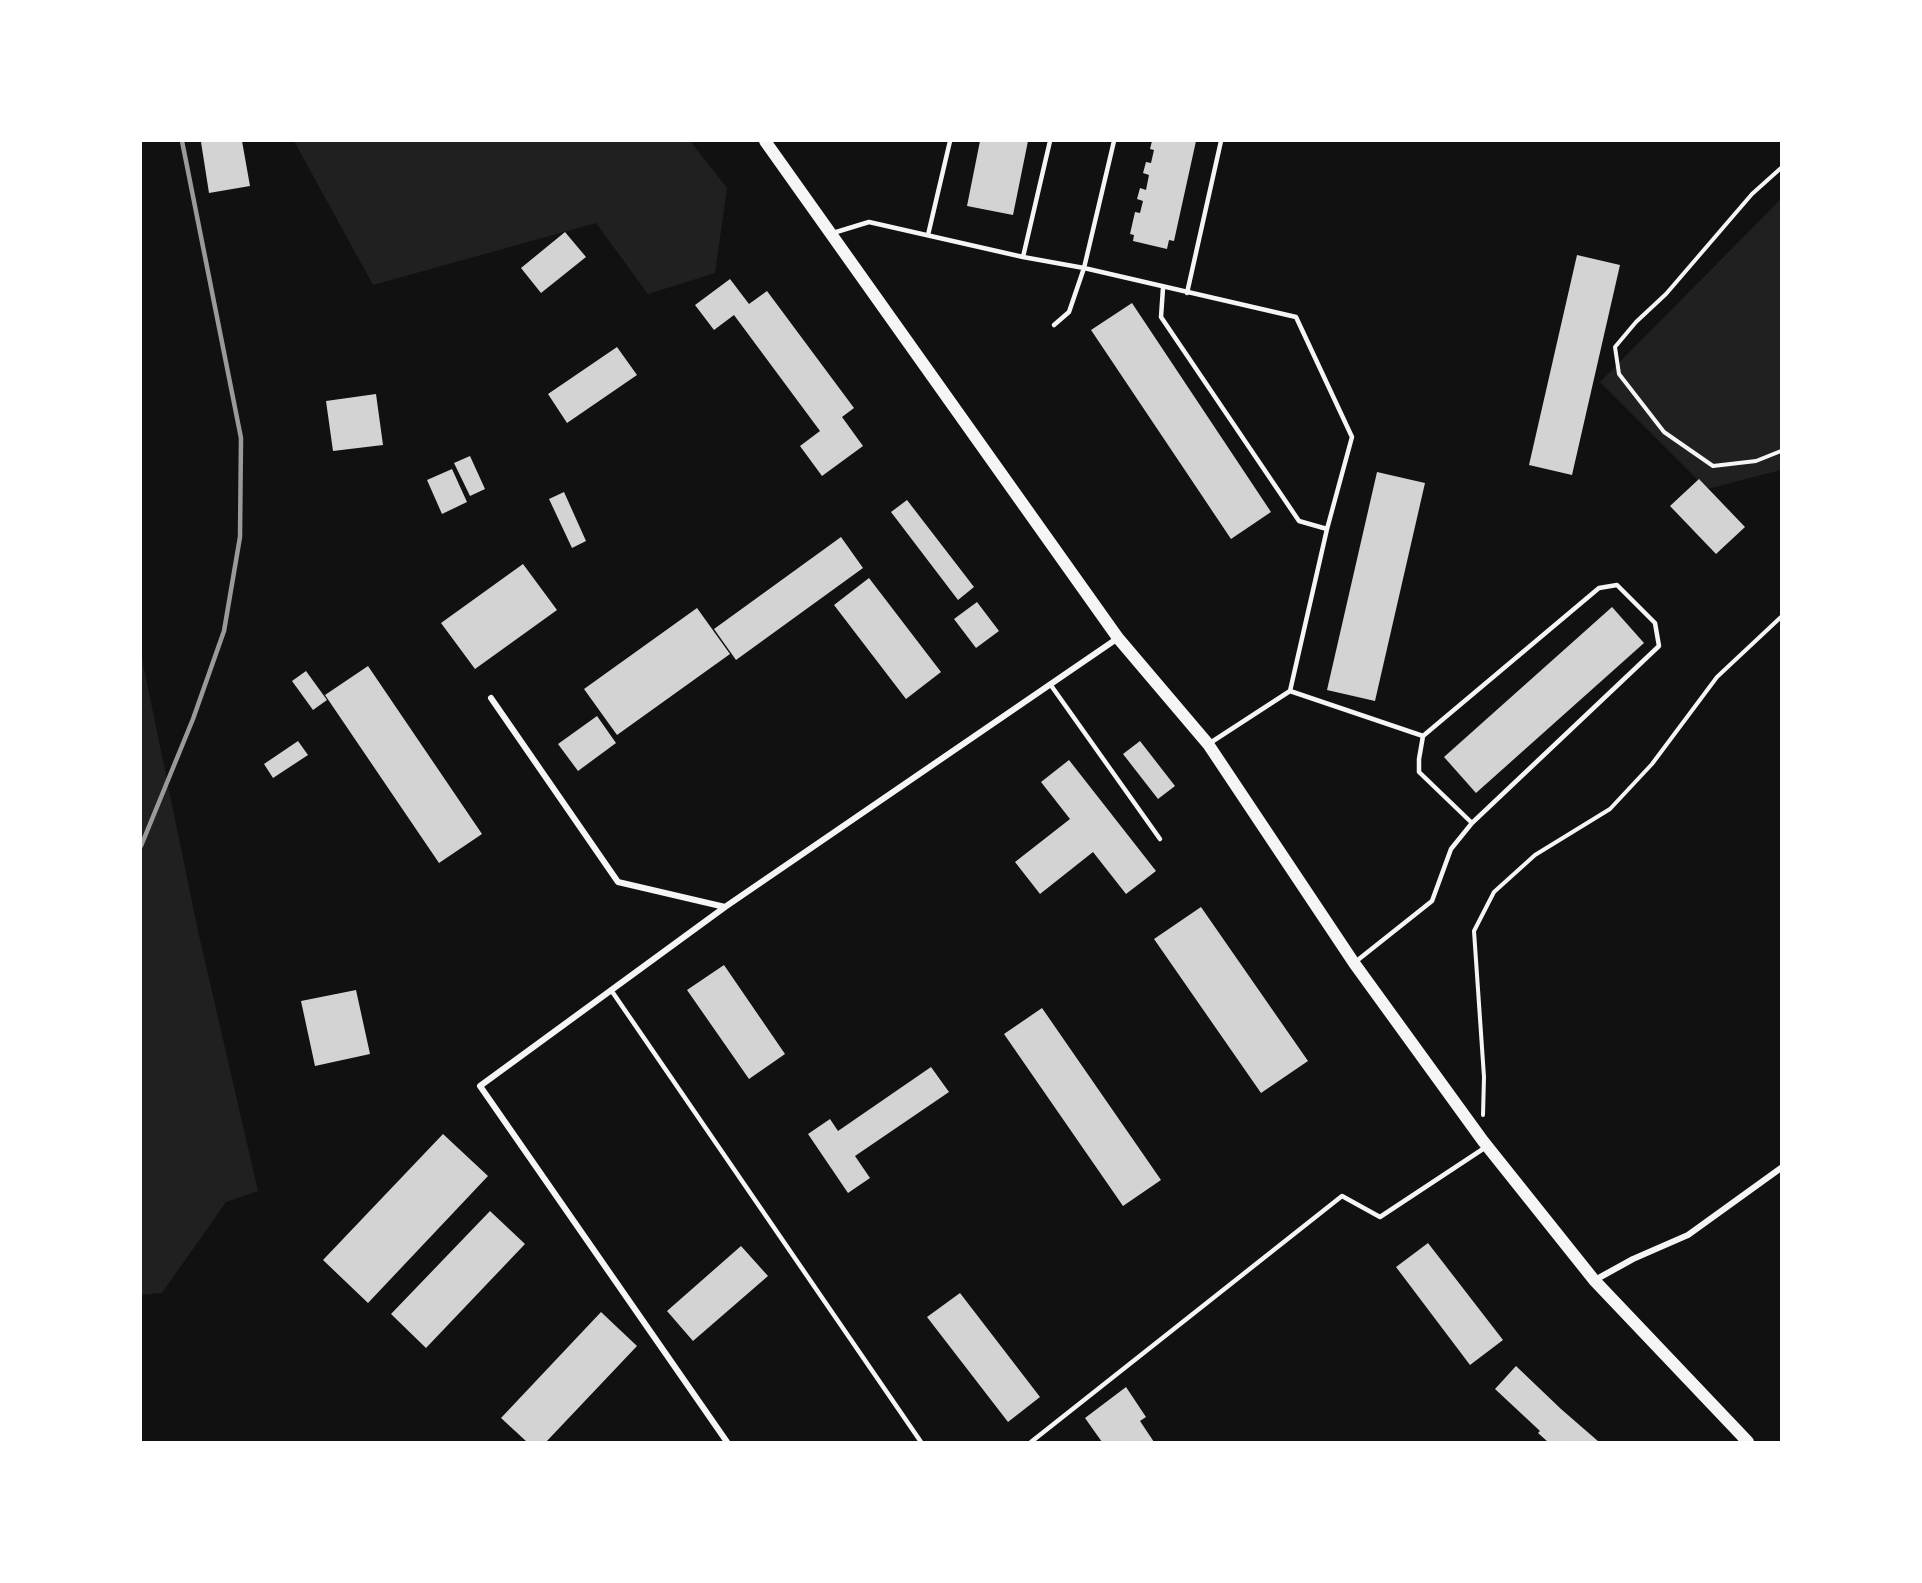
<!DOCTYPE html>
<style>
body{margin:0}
#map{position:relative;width:1922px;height:1583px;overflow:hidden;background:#111;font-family:"Nunito Sans",sans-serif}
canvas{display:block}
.frame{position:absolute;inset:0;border:142px solid #fff;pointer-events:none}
</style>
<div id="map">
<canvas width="1922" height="1583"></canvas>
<div class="frame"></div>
</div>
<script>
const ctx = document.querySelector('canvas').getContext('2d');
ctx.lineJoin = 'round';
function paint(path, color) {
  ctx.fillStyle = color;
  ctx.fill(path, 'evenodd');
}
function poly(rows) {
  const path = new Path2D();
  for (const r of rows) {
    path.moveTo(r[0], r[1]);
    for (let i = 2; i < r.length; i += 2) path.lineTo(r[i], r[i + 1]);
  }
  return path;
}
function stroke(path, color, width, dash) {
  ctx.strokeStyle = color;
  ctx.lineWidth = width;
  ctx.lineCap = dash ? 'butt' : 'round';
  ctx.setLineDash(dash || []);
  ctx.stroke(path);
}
const green = poly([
 [294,141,690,141,727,188,715,273,648,294,596,223,373,285],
 [1781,199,1781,470,1703,490,1696,478,1600,382],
 [141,654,198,931,258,1191,226,1202,162,1293,141,1295]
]);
const building = poly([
 [207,141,242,141,250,186,209,193,201,142],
 [980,141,1028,141,1013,215,967,206],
 [1152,141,1196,141,1174,241,1169,240,1167,249,1133,241,1134,235,1130,234,1135,212,1140,213,1143,201,1137,199,1140,188,1146,190,1149,175,1143,173,1146,162,1151,163,1154,150,1150,149],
 [565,232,586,257,541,293,521,268],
 [1577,255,1620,265,1572,475,1529,465],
 [730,279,749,304,767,291,854,408,842,417,863,446,822,476,800,446,820,431,734,315,714,330,695,305],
 [1132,303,1271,512,1231,539,1091,330],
 [617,347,637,375,567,423,548,394],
 [376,394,383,445,333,451,326,401],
 [470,456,485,489,470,496,454,463],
 [452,469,467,502,442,514,427,480],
 [1377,472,1425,483,1375,701,1327,690],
 [1699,479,1745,527,1716,554,1670,506],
 [564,492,586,541,572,548,549,499],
 [907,500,974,587,958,600,891,512],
 [841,537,863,568,736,660,714,629],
 [523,564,557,610,475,669,441,623],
 [869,578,941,672,906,699,834,605],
 [977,602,999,631,976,648,954,619],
 [1612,607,1644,643,1476,793,1444,757],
 [697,608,730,654,617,735,584,689],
 [368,666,482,834,439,863,325,695],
 [306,671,327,700,313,710,292,681],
 [597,716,616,743,578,771,558,744],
 [298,741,308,755,273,778,264,764],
 [1140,741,1175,786,1158,799,1123,754],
 [1069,760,1156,871,1126,894,1093,852,1040,894,1015,862,1070,819,1041,782],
 [1201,907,1308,1061,1261,1093,1154,939],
 [724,965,785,1054,749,1079,687,990],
 [356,990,370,1054,315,1066,301,1001],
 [1042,1008,1161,1180,1123,1206,1004,1034],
 [931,1067,949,1092,855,1156,870,1178,848,1193,808,1134,830,1119,838,1131],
 [443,1134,488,1176,368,1303,323,1260],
 [490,1211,525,1244,426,1348,391,1314],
 [1428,1243,1503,1340,1470,1365,1396,1267],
 [741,1246,768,1276,693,1341,667,1311],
 [960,1293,1040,1397,1008,1422,927,1317],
 [601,1312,637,1346,546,1442,527,1442,501,1418],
 [1516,1366,1561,1409,1599,1442,1548,1442,1538,1433,1540,1431,1495,1389],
 [1126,1387,1146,1417,1140,1421,1154,1442,1102,1442,1085,1418]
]);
const path = poly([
 [1781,168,1752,194,1666,294,1636,322,1615,347,1619,374,1664,432,1713,466,1756,461,1781,451],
 [1483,1115,1484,1077,1474,931,1494,892,1535,855,1610,809,1652,764,1717,677,1781,617]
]);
const service = poly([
 [833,233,869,222,1023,257,1050,141],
 [928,235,950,141],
 [1023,257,1084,268,1296,317,1352,437,1327,529,1290,691,1210,743],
 [1163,288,1161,317,1299,521,1327,529],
 [1187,293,1221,141],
 [1054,325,1069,312,1084,268,1114,141],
 [1050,684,1160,839],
 [1290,691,1423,736],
 [1354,963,1432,901,1451,849,1472,823,1659,646,1655,623,1617,585,1599,588,1423,736,1419,759,1419,772,1472,823],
 [611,990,921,1442],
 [1031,1442,1342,1196,1380,1217,1486,1147]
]);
const minor = poly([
 [491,698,618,882,725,907,1118,638],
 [725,907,480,1086,727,1442],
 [1595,1280,1633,1259,1688,1235,1781,1168]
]);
const secondary = poly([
 [765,141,1118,638,1208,744,1354,963,1483,1141,1594,1280,1748,1442]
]);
const rail = poly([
 [141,846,193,719,224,631,240,537,241,438,182,141]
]);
paint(green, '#202020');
paint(building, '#d3d3d3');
stroke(path, '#f5f5f5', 4);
stroke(service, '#f5f5f5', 4.5);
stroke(minor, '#f5f5f5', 6);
stroke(secondary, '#f5f5f5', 12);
stroke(rail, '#9a9a9a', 4.5);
</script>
